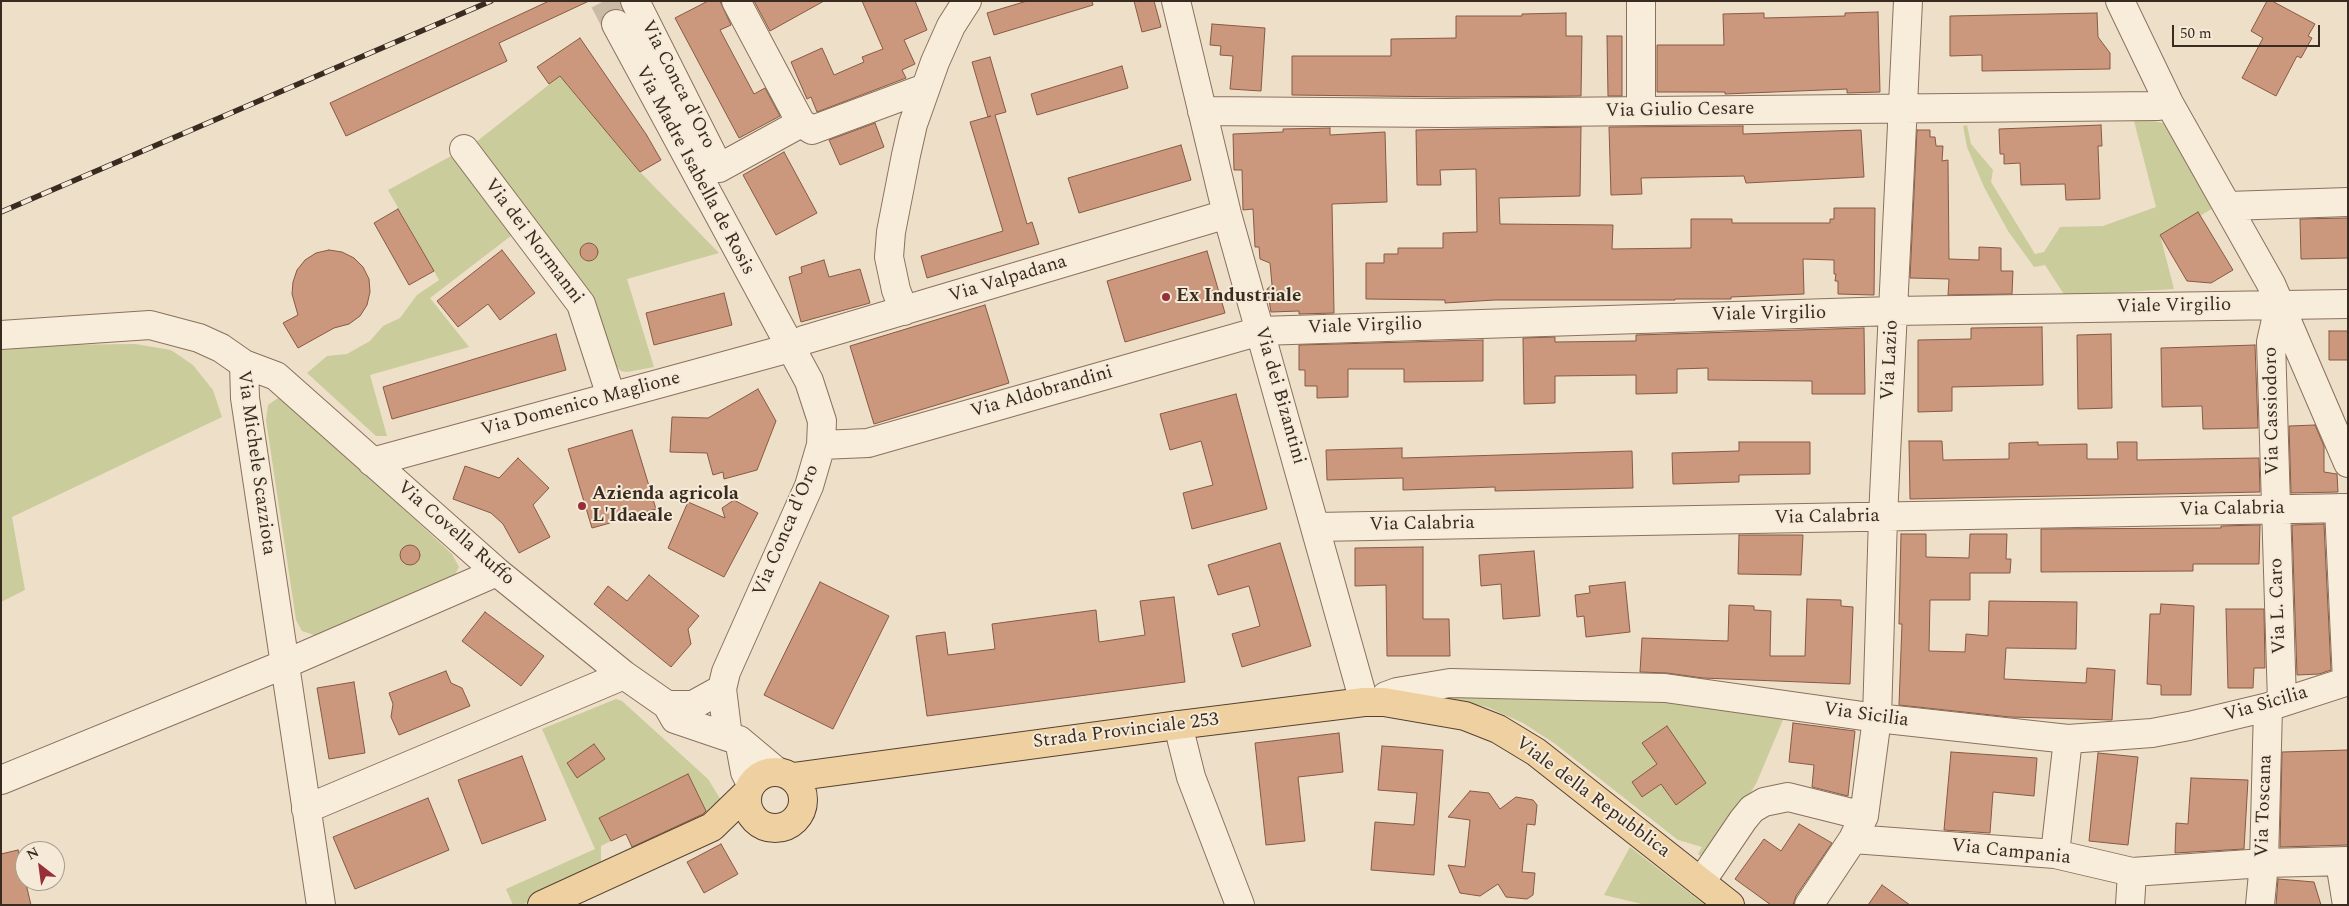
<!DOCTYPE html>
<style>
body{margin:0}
#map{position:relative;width:2349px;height:906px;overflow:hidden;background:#eedfc8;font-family:Spectral,serif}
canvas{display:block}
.frame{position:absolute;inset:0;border:2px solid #3a2b20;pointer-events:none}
.north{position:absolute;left:15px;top:841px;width:50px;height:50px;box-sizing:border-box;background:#f5ead7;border:1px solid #aa9e8e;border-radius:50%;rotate:330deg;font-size:14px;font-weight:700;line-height:20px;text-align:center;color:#3a2b20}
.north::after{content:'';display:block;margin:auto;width:18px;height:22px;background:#982e37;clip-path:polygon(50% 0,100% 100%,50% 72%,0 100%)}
.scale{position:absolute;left:2172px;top:25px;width:148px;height:22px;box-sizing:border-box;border:2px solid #3a2b20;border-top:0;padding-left:6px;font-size:15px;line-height:18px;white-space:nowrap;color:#3a2b20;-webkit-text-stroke:4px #f5ead7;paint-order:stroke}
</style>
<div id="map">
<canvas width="2349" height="906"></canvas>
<div class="frame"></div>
<div class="north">N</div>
<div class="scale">50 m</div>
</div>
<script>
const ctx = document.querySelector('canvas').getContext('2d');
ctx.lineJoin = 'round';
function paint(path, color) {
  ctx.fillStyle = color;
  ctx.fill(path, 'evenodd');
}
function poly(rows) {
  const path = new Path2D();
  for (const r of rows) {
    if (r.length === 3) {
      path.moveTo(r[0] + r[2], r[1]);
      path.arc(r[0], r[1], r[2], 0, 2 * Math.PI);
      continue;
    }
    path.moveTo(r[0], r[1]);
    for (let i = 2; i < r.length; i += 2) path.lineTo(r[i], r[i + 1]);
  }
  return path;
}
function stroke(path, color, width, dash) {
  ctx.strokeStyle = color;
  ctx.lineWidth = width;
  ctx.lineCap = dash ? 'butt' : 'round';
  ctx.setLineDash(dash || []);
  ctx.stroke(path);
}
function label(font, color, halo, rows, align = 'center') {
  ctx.font = font + ' Spectral,serif';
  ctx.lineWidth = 4;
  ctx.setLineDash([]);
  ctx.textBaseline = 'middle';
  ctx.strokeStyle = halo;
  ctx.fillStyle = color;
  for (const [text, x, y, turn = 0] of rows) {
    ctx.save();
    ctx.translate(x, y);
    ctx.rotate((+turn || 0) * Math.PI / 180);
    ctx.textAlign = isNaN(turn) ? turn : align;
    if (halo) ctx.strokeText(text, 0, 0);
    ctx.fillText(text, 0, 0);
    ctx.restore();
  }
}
const green = poly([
 [560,76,640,172,719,253,627,279,654,367,627,372,621,371,616,366,595,299,476,142],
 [2143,119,2163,123,2170,129,2213,208,2200,216,2198,213,2160,235,2174,289,2065,296,2045,265,2034,267,2008,231,1984,187,1967,147,1963,126,1967,125,1971,144,1993,170,1991,182,2035,254,2044,252,2060,227,2103,226,2156,207,2134,121],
 [453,155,512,235,430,298,469,347,370,375,387,436,376,436,307,373,327,356,347,354,370,341,383,326,400,318,417,295,439,280,388,190],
 [135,344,171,350,193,365,213,390,222,417,12,517,25,590,1,602,1,350,45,345],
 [278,398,289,403,452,554,459,567,454,576,320,634,314,635,302,631,296,620,266,420,268,405],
 [1664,696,1785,715,1756,784,1707,861,1698,854,1702,847,1678,840,1554,743,1523,723,1487,707,1439,697],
 [616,699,622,701,708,779,721,800,708,815,688,775,600,818,611,841,601,846,601,861,598,868,522,905,513,905,506,889,595,849,542,729],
 [1630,847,1705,905,1646,905,1604,895]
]);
const building = poly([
 [549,1,589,1,499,43,507,61,346,136,330,103,549,1],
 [708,1,720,1,731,25,720,30,754,94,765,88,780,116,739,138,675,18,708,1],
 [754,1,824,1,770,31,754,1],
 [862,1,915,1,927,30,904,40,915,64,902,70,906,78,817,112,811,97,807,99,791,62,822,48,834,75,864,62,862,57,883,49,862,1],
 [1027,1,1092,1,1093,5,994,35,987,13,1027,1],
 [1134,1,1154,1,1161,27,1142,32,1134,1],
 [2267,1,2272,1,2315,24,2308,36,2312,38,2301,58,2297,56,2276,96,2242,78,2263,38,2251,31,2267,1],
 [1878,12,1880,92,1847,93,1847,89,1725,94,1725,92,1657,92,1657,45,1724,45,1723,14,1764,13,1764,18,1845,16,1845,13,1878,12],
 [1566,13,1566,36,1582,36,1581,96,1456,97,1292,95,1292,56,1391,56,1391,39,1456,38,1456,16,1522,16,1522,14,1566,13],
 [2097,13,2098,37,2110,53,2110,69,1982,71,1982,55,1950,56,1950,16,2097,13],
 [1212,24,1265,28,1261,91,1230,89,1233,56,1220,55,1221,46,1210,45,1212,24],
 [1607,36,1622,36,1622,96,1608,96,1607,36],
 [580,38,646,134,661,160,640,172,560,76,549,84,537,67,580,38],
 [990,57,1006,112,995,115,1027,224,1032,222,1039,244,927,278,921,256,1003,231,970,122,991,116,988,117,972,62,990,57],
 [1122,66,1128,88,1037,115,1031,94,1122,66],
 [875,123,884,147,840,165,829,140,875,123],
 [2101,125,2102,146,2098,146,2100,199,2066,200,2065,184,2021,185,2020,163,2004,164,2004,154,2000,154,1999,129,2101,125],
 [1743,126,1743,134,1861,130,1864,177,1746,183,1744,176,1641,178,1642,194,1611,195,1609,127,1743,126],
 [1581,127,1580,196,1499,198,1500,224,1613,225,1612,249,1691,248,1691,219,1732,219,1732,223,1830,223,1830,219,1834,219,1834,208,1875,208,1874,295,1838,294,1838,281,1835,281,1836,274,1834,274,1834,260,1803,259,1804,294,1731,297,1731,299,1675,299,1675,300,1495,300,1445,303,1445,300,1366,299,1366,263,1384,263,1384,254,1398,254,1398,248,1443,248,1443,233,1477,232,1476,169,1440,170,1441,185,1417,185,1416,130,1581,127],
 [1330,128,1330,135,1385,132,1387,202,1332,204,1334,313,1299,314,1299,311,1271,312,1267,289,1272,285,1270,263,1260,259,1259,247,1255,247,1253,209,1243,210,1242,170,1234,170,1233,134,1283,132,1283,129,1330,128],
 [1917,130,1930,130,1930,137,1935,137,1936,146,1943,146,1942,161,1948,160,1949,259,1979,260,1979,247,2001,248,2001,271,2013,271,2012,294,1948,295,1949,279,1910,278,1917,130],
 [1181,145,1191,180,1079,213,1068,178,1181,145],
 [784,152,817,213,776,235,743,175,784,152],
 [398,209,434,271,409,285,374,223,398,209],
 [2198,212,2233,270,2211,283,2187,281,2160,235,2198,212],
 [2348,218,2348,258,2301,259,2300,219,2348,218],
 [589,252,9],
 [329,250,342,252,354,258,363,267,369,279,370,292,367,305,360,316,349,324,334,328,298,348,283,323,298,315,292,294,293,282,297,270,305,260,316,253,329,250],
 [502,250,535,293,500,320,488,304,458,327,437,301,502,250],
 [1207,251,1225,313,1125,342,1107,281,1207,251],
 [824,260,829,277,860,269,870,303,801,322,789,277,802,273,801,267,824,260],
 [724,293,732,325,654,345,646,313,724,293],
 [985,305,1009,383,874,424,850,346,985,305],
 [2042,327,2043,385,1952,387,1952,411,1918,412,1918,340,1971,339,1971,328,2042,327],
 [1864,328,1865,394,1812,394,1812,381,1708,380,1708,368,1677,369,1677,393,1636,394,1636,375,1555,376,1555,403,1524,404,1523,338,1555,337,1555,342,1636,341,1636,335,1864,328],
 [2329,331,2348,331,2348,360,2329,360,2329,331],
 [556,334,566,370,392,419,383,387,556,334],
 [2111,334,2112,408,2078,409,2077,335,2111,334],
 [1483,340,1483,381,1404,382,1404,369,1348,369,1348,397,1317,398,1317,386,1305,386,1305,370,1299,370,1299,345,1483,340],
 [2255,345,2258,428,2203,429,2202,406,2162,407,2161,348,2255,345],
 [758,389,776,421,757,470,724,479,723,472,713,475,707,453,670,452,672,417,708,418,758,389],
 [1236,394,1267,509,1192,529,1183,493,1213,485,1201,441,1170,450,1160,414,1236,394],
 [2315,425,2324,446,2324,472,2337,474,2338,492,2291,493,2289,426,2315,425],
 [632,430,656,509,616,521,612,520,610,523,592,528,568,449,632,430],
 [1909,441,1942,441,1943,460,2009,459,2009,443,2038,442,2038,445,2087,444,2087,459,2118,459,2117,442,2137,442,2137,460,2259,458,2260,492,1910,499,1909,441],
 [1739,442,1810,442,1810,474,1739,475,1739,482,1673,484,1672,453,1739,451,1739,442],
 [1402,448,1402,458,1632,451,1633,488,1495,491,1495,487,1403,490,1403,478,1327,480,1326,450,1402,448],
 [518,458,549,488,533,505,550,537,519,553,503,524,491,513,453,499,465,466,499,478,518,458],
 [734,500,758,513,724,577,668,548,688,502,725,518,722,508,734,500],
 [2324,524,2331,670,2319,674,2297,675,2292,525,2324,524],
 [2260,525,2259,564,2193,564,2193,571,2041,572,2041,529,2221,528,2221,526,2260,525],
 [1901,534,1926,534,1926,557,1969,558,1970,534,2007,534,2006,559,2011,559,2010,573,1970,573,1970,600,1930,600,1929,651,1965,652,1966,634,1988,636,1989,601,2077,602,2076,649,2006,648,2004,679,2086,683,2087,668,2115,670,2112,720,2010,717,1899,705,1902,624,1899,624,1901,534],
 [1739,535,1803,535,1801,575,1738,574,1739,535],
 [1280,543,1311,646,1242,667,1232,634,1260,626,1249,586,1218,595,1208,565,1280,543],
 [410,555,10],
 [1423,547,1423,619,1449,619,1450,656,1387,656,1386,585,1355,586,1355,548,1423,547],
 [1534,551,1540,616,1503,619,1501,584,1481,586,1479,555,1534,551],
 [649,575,699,616,688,629,691,644,671,667,594,604,608,586,627,601,649,575],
 [820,582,889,616,833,729,764,695,820,582],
 [1625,582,1630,632,1586,637,1584,616,1577,617,1575,595,1590,593,1589,586,1625,582],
 [1174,597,1185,682,927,716,916,636,945,632,948,655,995,649,992,624,1096,610,1099,642,1145,635,1140,601,1174,597],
 [1807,599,1841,600,1841,606,1853,607,1850,684,1703,678,1667,673,1640,672,1642,638,1728,641,1729,605,1754,606,1754,610,1771,611,1770,656,1805,656,1807,599],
 [2161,604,2194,606,2191,695,2161,695,2161,685,2147,684,2150,614,2160,614,2161,604],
 [2226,609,2264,609,2265,668,2254,668,2253,688,2228,688,2226,609],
 [485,612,544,656,521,686,462,641,485,612],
 [446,671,451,683,462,688,470,706,399,735,391,717,393,704,389,693,446,671],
 [354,682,365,753,329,759,317,688,354,682],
 [1793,723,1855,731,1848,796,1812,787,1814,765,1789,762,1793,723],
 [1667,726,1706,783,1676,805,1661,784,1642,797,1632,782,1657,764,1642,743,1667,726],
 [1339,733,1343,772,1298,777,1305,841,1266,845,1255,743,1339,733],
 [594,744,605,759,577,778,567,763,594,744],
 [1382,746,1443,750,1434,875,1371,870,1375,822,1414,825,1417,793,1378,790,1382,746],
 [2348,750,2348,845,2280,847,2282,752,2348,750],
 [1951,752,2037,758,2034,796,1993,792,1990,833,1944,830,1951,752],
 [2098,753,2138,757,2128,845,2089,841,2098,753],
 [522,756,546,820,482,844,458,780,522,756],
 [688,774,706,811,703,814,632,847,626,834,611,841,599,818,688,774],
 [2191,778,2248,780,2244,849,2175,853,2176,823,2188,824,2191,778],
 [1470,791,1489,793,1500,809,1516,797,1533,800,1537,805,1535,825,1527,824,1522,872,1535,873,1533,895,1527,899,1506,897,1498,884,1480,896,1460,893,1448,865,1465,867,1470,820,1448,817,1470,791],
 [428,798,449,850,355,889,333,837,428,798],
 [1799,824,1832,843,1796,896,1793,905,1771,905,1735,879,1764,839,1781,851,1799,824],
 [721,844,738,874,704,893,687,862,721,844],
 [18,850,31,905,1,905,1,854,18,850],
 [2278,879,2314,882,2321,905,2276,905,2278,879],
 [1882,885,1910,905,1868,905,1882,885]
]);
const minorTunnel = poly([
 [604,1,616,24]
]);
const minor = poly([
 [635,1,719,168,801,123,812,130,925,88],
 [736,1,801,123],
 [1176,1,1227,214,1364,702],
 [1641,1,1641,111],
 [2120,1,2169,103,2271,284,2348,463],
 [616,24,809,381,822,421,821,445,809,486,726,672,722,689,728,737,739,740,776,771],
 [1202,111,1445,113,2158,106],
 [464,149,581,304,611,396],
 [2228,206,2348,202],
 [2279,306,2271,342,2282,702],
 [904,311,896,290,889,257,891,232,906,155,913,124,935,62,951,26,967,1],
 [1,335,150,325,199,338,221,348,244,364,276,376,497,572,624,675,667,705,675,719,728,737],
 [244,364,245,398,321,905],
 [821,445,868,443,1260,331,1893,311,2348,304],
 [372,462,790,348,804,340,1227,214],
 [2339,508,2347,681],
 [1316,527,2348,508],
 [1384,702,1386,696,1397,692,1450,683,1665,688,1877,718,2068,739,2152,733,2189,726,2268,707,2348,681],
 [667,705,693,705,722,689],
 [1178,725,1191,777,1240,905],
 [739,740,745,772,751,784],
 [1,780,285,664,497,572],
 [306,809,624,675],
 [1853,839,2055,854,2132,872,2264,863,2348,861],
 [2055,854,2068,739],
 [2340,862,2347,905],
 [1701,882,1743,820,1752,809,1764,802,1788,797,1864,816],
 [1809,905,1853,839,1864,816,1877,718,1883,517,1908,1],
 [2130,905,2132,872],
 [2260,905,2264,863,2268,707]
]);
const major = poly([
 [775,800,28],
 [793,777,1178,725,1364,702,1384,702,1465,716,1498,729,1536,752,1730,905],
 [542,905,712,827,747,793]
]);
const rail = poly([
 [1,212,491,1]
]);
const markers = [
 [1166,297,5,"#982e37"],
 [582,506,5,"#982e37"]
];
const streetNames = [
 ["Via Conca d'Oro",677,85,63],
 ["Via Giulio Cesare",1680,111,-1],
 ["Via Madre Isabella de Rosis",694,171,62],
 ["Via dei Normanni",533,242,53],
 ["Via Valpadana",1008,280,-17],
 ["Viale Virgilio",2174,307,-1],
 ["Viale Virgilio",1769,315,-1],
 ["Viale Virgilio",1365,327,-2],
 ["Via Lazio",1891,360,-87],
 ["Via Aldobrandini",1042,393,-16],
 ["Via dei Bizantini",1279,396,74],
 ["Via Domenico Maglione",581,405,-15],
 ["Via Cassiodoro",2273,411,-91],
 ["Via Michele Scazziota",255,463,82],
 ["Via Calabria",2232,510,-1],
 ["Via Calabria",1827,518,-1],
 ["Via Calabria",1422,525,-1],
 ["Via Conca d'Oro",787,531,-67],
 ["Via Covella Ruffo",455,534,41],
 ["Via L. Caro",2279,606,-92],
 ["Via Sicilia",2266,705,-16],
 ["Via Sicilia",1866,716,8],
 ["Strada Provinciale 253",1126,732,-7],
 ["Viale della Repubblica",1592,798,37],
 ["Via Toscana",2265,806,-88],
 ["Via Campania",2011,853,6]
];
const poiNames = [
 ["Ex Industriale",1176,297],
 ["Azienda agricola",592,495],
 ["L'Idaeale",592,517]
];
paint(green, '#cacc9b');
paint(building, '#cb987e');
stroke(building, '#885943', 1);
stroke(minorTunnel, '#cabba6', 28, [28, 14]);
stroke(minor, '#8a715d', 30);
stroke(major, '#584031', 30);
stroke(minor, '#f8eddb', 28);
stroke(major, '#efd1a1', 28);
stroke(rail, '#3a2b20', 5.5);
stroke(rail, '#f5ead7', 4, [11]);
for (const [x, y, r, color] of markers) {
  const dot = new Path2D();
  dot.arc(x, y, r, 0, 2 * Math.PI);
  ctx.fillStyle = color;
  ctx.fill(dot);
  stroke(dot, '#f5ead7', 2);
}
label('19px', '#3a2b20', '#f5ead7', streetNames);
label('bold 19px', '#3a2b20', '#f5ead7', poiNames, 'left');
</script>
